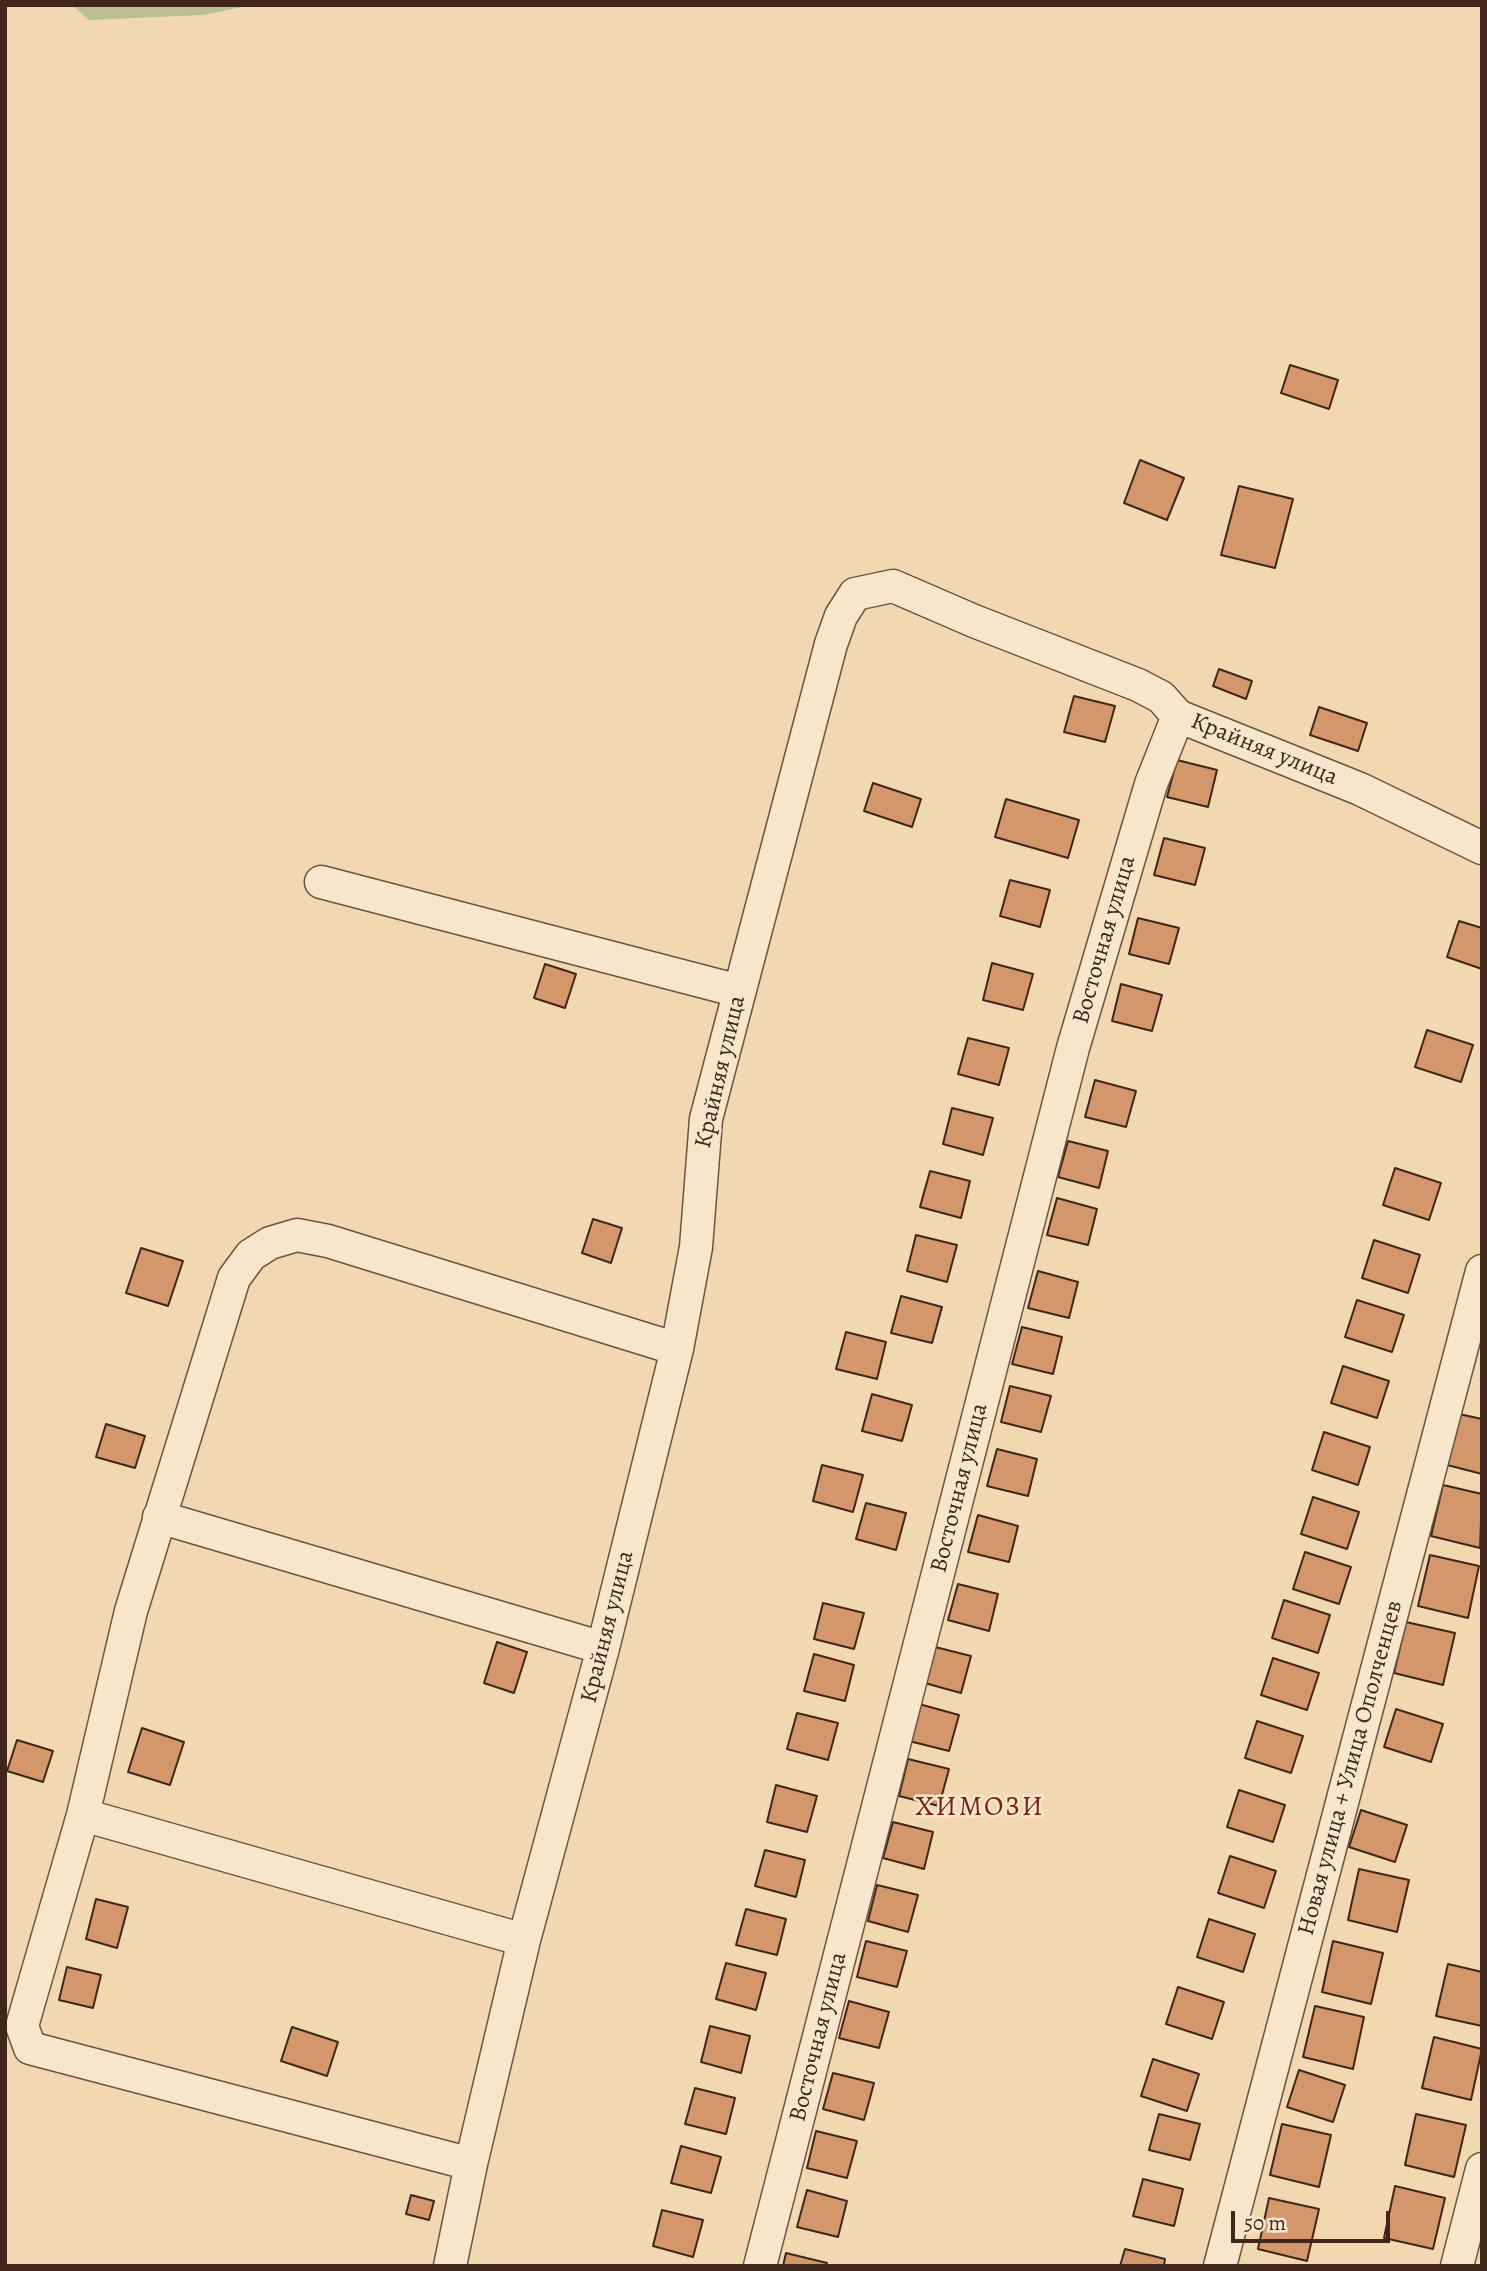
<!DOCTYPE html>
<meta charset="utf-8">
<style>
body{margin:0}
#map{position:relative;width:1487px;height:2271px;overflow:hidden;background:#f2d8b1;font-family:Alegreya,serif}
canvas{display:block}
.frame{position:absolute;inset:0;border:7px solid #40261a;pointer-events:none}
.scale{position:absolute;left:1231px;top:2211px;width:159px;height:32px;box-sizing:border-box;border:4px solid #40261a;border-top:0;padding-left:9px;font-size:21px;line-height:24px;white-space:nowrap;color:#40261a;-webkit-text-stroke:5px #f7e6cc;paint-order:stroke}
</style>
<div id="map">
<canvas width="1487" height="2271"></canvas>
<div class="frame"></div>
<div class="scale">50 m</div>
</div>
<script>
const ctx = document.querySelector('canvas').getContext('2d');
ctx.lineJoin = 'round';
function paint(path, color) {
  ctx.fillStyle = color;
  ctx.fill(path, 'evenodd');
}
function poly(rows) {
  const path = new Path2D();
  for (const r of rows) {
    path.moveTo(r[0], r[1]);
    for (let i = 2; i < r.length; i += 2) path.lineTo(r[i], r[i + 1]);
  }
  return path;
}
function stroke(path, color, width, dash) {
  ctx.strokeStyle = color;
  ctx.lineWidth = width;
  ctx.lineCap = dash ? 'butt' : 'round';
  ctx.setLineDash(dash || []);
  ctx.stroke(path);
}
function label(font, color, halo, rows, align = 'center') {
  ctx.font = font + ' Alegreya,serif';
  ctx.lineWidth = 5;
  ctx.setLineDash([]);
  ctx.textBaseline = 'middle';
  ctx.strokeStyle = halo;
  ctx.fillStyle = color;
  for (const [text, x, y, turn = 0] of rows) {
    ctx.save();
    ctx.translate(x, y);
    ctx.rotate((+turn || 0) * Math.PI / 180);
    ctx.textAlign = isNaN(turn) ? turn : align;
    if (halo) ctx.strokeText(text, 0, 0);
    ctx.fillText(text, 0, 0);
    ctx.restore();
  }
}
const green = poly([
 [72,5,252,5,203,15,89,20]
]);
const building = poly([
 [1290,365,1338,380,1329,409,1281,393,1290,365],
 [1140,460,1184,478,1167,520,1124,503,1140,460],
 [1239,486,1293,499,1275,568,1221,555,1239,486],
 [1219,669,1252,681,1246,699,1213,686,1219,669],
 [1074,696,1115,706,1105,742,1064,732,1074,696],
 [1319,707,1367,723,1358,751,1310,735,1319,707],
 [1177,760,1217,770,1208,807,1167,797,1177,760],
 [873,783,921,799,912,827,864,811,873,783],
 [1006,799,1079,820,1068,858,995,837,1006,799],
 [1164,838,1205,848,1195,885,1154,875,1164,838],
 [1010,880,1050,890,1040,927,1000,916,1010,880],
 [1138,918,1179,928,1169,964,1129,954,1138,918],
 [1459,921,1482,928,1482,969,1447,957,1459,921],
 [992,963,1033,974,1023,1010,983,1000,992,963],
 [545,964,576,974,565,1008,534,998,545,964],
 [1121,984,1162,995,1152,1031,1112,1021,1121,984],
 [1427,1030,1473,1045,1461,1082,1415,1067,1427,1030],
 [968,1038,1009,1048,999,1085,958,1074,968,1038],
 [1095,1080,1136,1091,1126,1127,1085,1117,1095,1080],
 [952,1108,993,1118,983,1155,943,1144,952,1108],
 [1068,1141,1108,1151,1099,1188,1058,1177,1068,1141],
 [1395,1168,1441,1183,1429,1220,1383,1205,1395,1168],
 [930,1171,970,1181,961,1218,920,1207,930,1171],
 [1057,1198,1097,1209,1088,1245,1047,1235,1057,1198],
 [593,1219,622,1228,611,1263,582,1253,593,1219],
 [916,1235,957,1245,947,1282,907,1271,916,1235],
 [1374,1240,1420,1255,1408,1293,1362,1278,1374,1240],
 [141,1248,183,1261,168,1306,126,1293,141,1248],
 [1038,1271,1078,1282,1069,1318,1028,1308,1038,1271],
 [901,1296,942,1307,932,1343,891,1333,901,1296],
 [1357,1300,1404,1315,1392,1352,1345,1337,1357,1300],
 [1022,1327,1062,1337,1053,1374,1012,1364,1022,1327],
 [846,1332,886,1342,877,1379,836,1369,846,1332],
 [1343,1366,1389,1381,1377,1418,1331,1403,1343,1366],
 [1010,1386,1051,1396,1041,1432,1001,1422,1010,1386],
 [872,1394,912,1405,902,1441,862,1431,872,1394],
 [1459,1414,1482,1419,1482,1474,1447,1465,1459,1414],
 [106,1424,145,1436,135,1468,96,1457,106,1424],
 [1324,1432,1370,1447,1358,1485,1312,1470,1324,1432],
 [997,1449,1037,1459,1028,1496,987,1486,997,1449],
 [822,1465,863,1475,853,1512,813,1501,822,1465],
 [1443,1485,1482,1494,1480,1548,1431,1536,1443,1485],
 [1313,1497,1359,1512,1347,1549,1301,1534,1313,1497],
 [866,1503,906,1513,896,1550,856,1539,866,1503],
 [978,1515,1018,1526,1009,1562,968,1552,978,1515],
 [1305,1552,1351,1567,1339,1604,1293,1589,1305,1552],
 [1430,1555,1479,1566,1468,1618,1418,1606,1430,1555],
 [958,1584,998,1594,989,1631,948,1620,958,1584],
 [1284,1600,1330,1615,1318,1653,1272,1638,1284,1600],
 [823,1603,864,1613,854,1649,814,1639,823,1603],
 [1406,1622,1455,1633,1443,1685,1394,1673,1406,1622],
 [497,1642,527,1652,514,1693,484,1683,497,1642],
 [931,1646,971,1656,961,1693,921,1682,931,1646],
 [814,1654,854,1665,845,1701,804,1691,814,1654],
 [1273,1658,1319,1673,1307,1710,1261,1695,1273,1658],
 [919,1704,959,1715,949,1751,909,1741,919,1704],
 [1396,1709,1443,1724,1431,1762,1384,1747,1396,1709],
 [797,1713,838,1723,828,1760,787,1749,797,1713],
 [1257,1721,1303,1736,1291,1773,1245,1758,1257,1721],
 [142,1728,184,1742,170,1785,128,1772,142,1728],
 [17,1740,53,1751,43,1782,7,1771,17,1740],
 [908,1759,949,1769,939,1806,899,1796,908,1759],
 [776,1785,817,1796,807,1832,767,1822,776,1785],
 [1239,1790,1285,1805,1273,1842,1227,1827,1239,1790],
 [1361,1810,1407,1825,1395,1862,1349,1847,1361,1810],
 [893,1822,933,1832,924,1869,883,1858,893,1822],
 [765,1850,805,1860,796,1897,755,1886,765,1850],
 [1230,1856,1276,1871,1264,1908,1218,1893,1230,1856],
 [1359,1869,1409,1880,1397,1932,1348,1920,1359,1869],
 [877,1885,918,1895,908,1932,868,1921,877,1885],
 [96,1899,128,1907,117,1948,86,1939,96,1899],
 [746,1909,786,1919,777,1955,736,1945,746,1909],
 [1209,1919,1255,1934,1243,1972,1197,1957,1209,1919],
 [866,1941,907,1951,897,1987,857,1977,866,1941],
 [1333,1941,1383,1953,1371,2004,1322,1992,1333,1941],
 [726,1963,766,1973,756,2010,716,1999,726,1963],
 [1448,1964,1482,1972,1482,2026,1436,2016,1448,1964],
 [67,1967,101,1975,93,2008,59,2000,67,1967],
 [1178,1987,1224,2002,1212,2039,1166,2024,1178,1987],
 [849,2001,889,2012,879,2048,839,2038,849,2001],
 [1315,2006,1364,2017,1353,2069,1303,2057,1315,2006],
 [710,2026,750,2036,741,2073,701,2062,710,2026],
 [292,2027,338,2042,327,2076,281,2061,292,2027],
 [1434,2037,1482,2049,1471,2100,1422,2088,1434,2037],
 [1153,2059,1199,2074,1187,2111,1141,2096,1153,2059],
 [1299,2070,1345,2085,1333,2122,1287,2107,1299,2070],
 [833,2073,874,2083,864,2120,823,2109,833,2073],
 [695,2088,735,2098,726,2134,685,2124,695,2088],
 [1159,2114,1200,2124,1190,2160,1149,2150,1159,2114],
 [1416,2114,1466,2125,1454,2177,1405,2165,1416,2114],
 [1282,2124,1331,2135,1319,2187,1270,2175,1282,2124],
 [816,2131,857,2141,847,2178,807,2168,816,2131],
 [681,2146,721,2157,711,2193,671,2183,681,2146],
 [1143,2179,1183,2189,1174,2226,1133,2216,1143,2179],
 [1395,2186,1445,2198,1433,2249,1384,2238,1395,2186],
 [807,2190,847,2201,838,2237,797,2227,807,2190],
 [411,2195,434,2201,429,2220,406,2214,411,2195],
 [1269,2198,1319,2209,1307,2261,1258,2249,1269,2198],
 [662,2210,703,2220,693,2257,653,2246,662,2210],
 [1125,2249,1165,2259,1164,2266,1120,2266,1125,2249],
 [786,2253,827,2263,826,2266,783,2266,786,2253]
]);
const minor = poly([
 [321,882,739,991],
 [159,1517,603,1648],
 [83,1815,524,1940],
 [471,2164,30,2048,22,2026,83,1815,131,1611,234,1278,251,1255,270,1243,297,1235,328,1241,677,1349],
 [450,2266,471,2164,524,1940,603,1648,677,1349,696,1247,706,1119,831,644,841,616,855,594,893,586,974,621,1138,685,1161,697,1178,716,1360,789,1482,848],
 [760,2266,1073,1048,1151,784,1178,716],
 [1220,2266,1482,1271],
 [1457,2266,1482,2169]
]);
const streetNames = [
 ["Крайняя улица",1264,750,22],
 ["Восточная улица",1105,940,-74],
 ["Крайняя улица",721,1072,-77],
 ["Восточная улица",960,1488,-76],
 ["Крайняя улица",608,1627,-76],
 ["Новая улица + Улица Ополченцев",1351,1768,-75],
 ["Восточная улица",819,2037,-76]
];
const quarterNames = [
 ["ХИМОЗИ",980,1808]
];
paint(green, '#b9bf8d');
paint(building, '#d4976c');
stroke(building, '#40261a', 2);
stroke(minor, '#6c5240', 35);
stroke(minor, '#f7e6cc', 32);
label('24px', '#40261a', '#f7e6cc', streetNames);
ctx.letterSpacing = '2px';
label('28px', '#7a1f14', '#f7e6cc', quarterNames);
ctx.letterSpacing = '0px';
</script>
